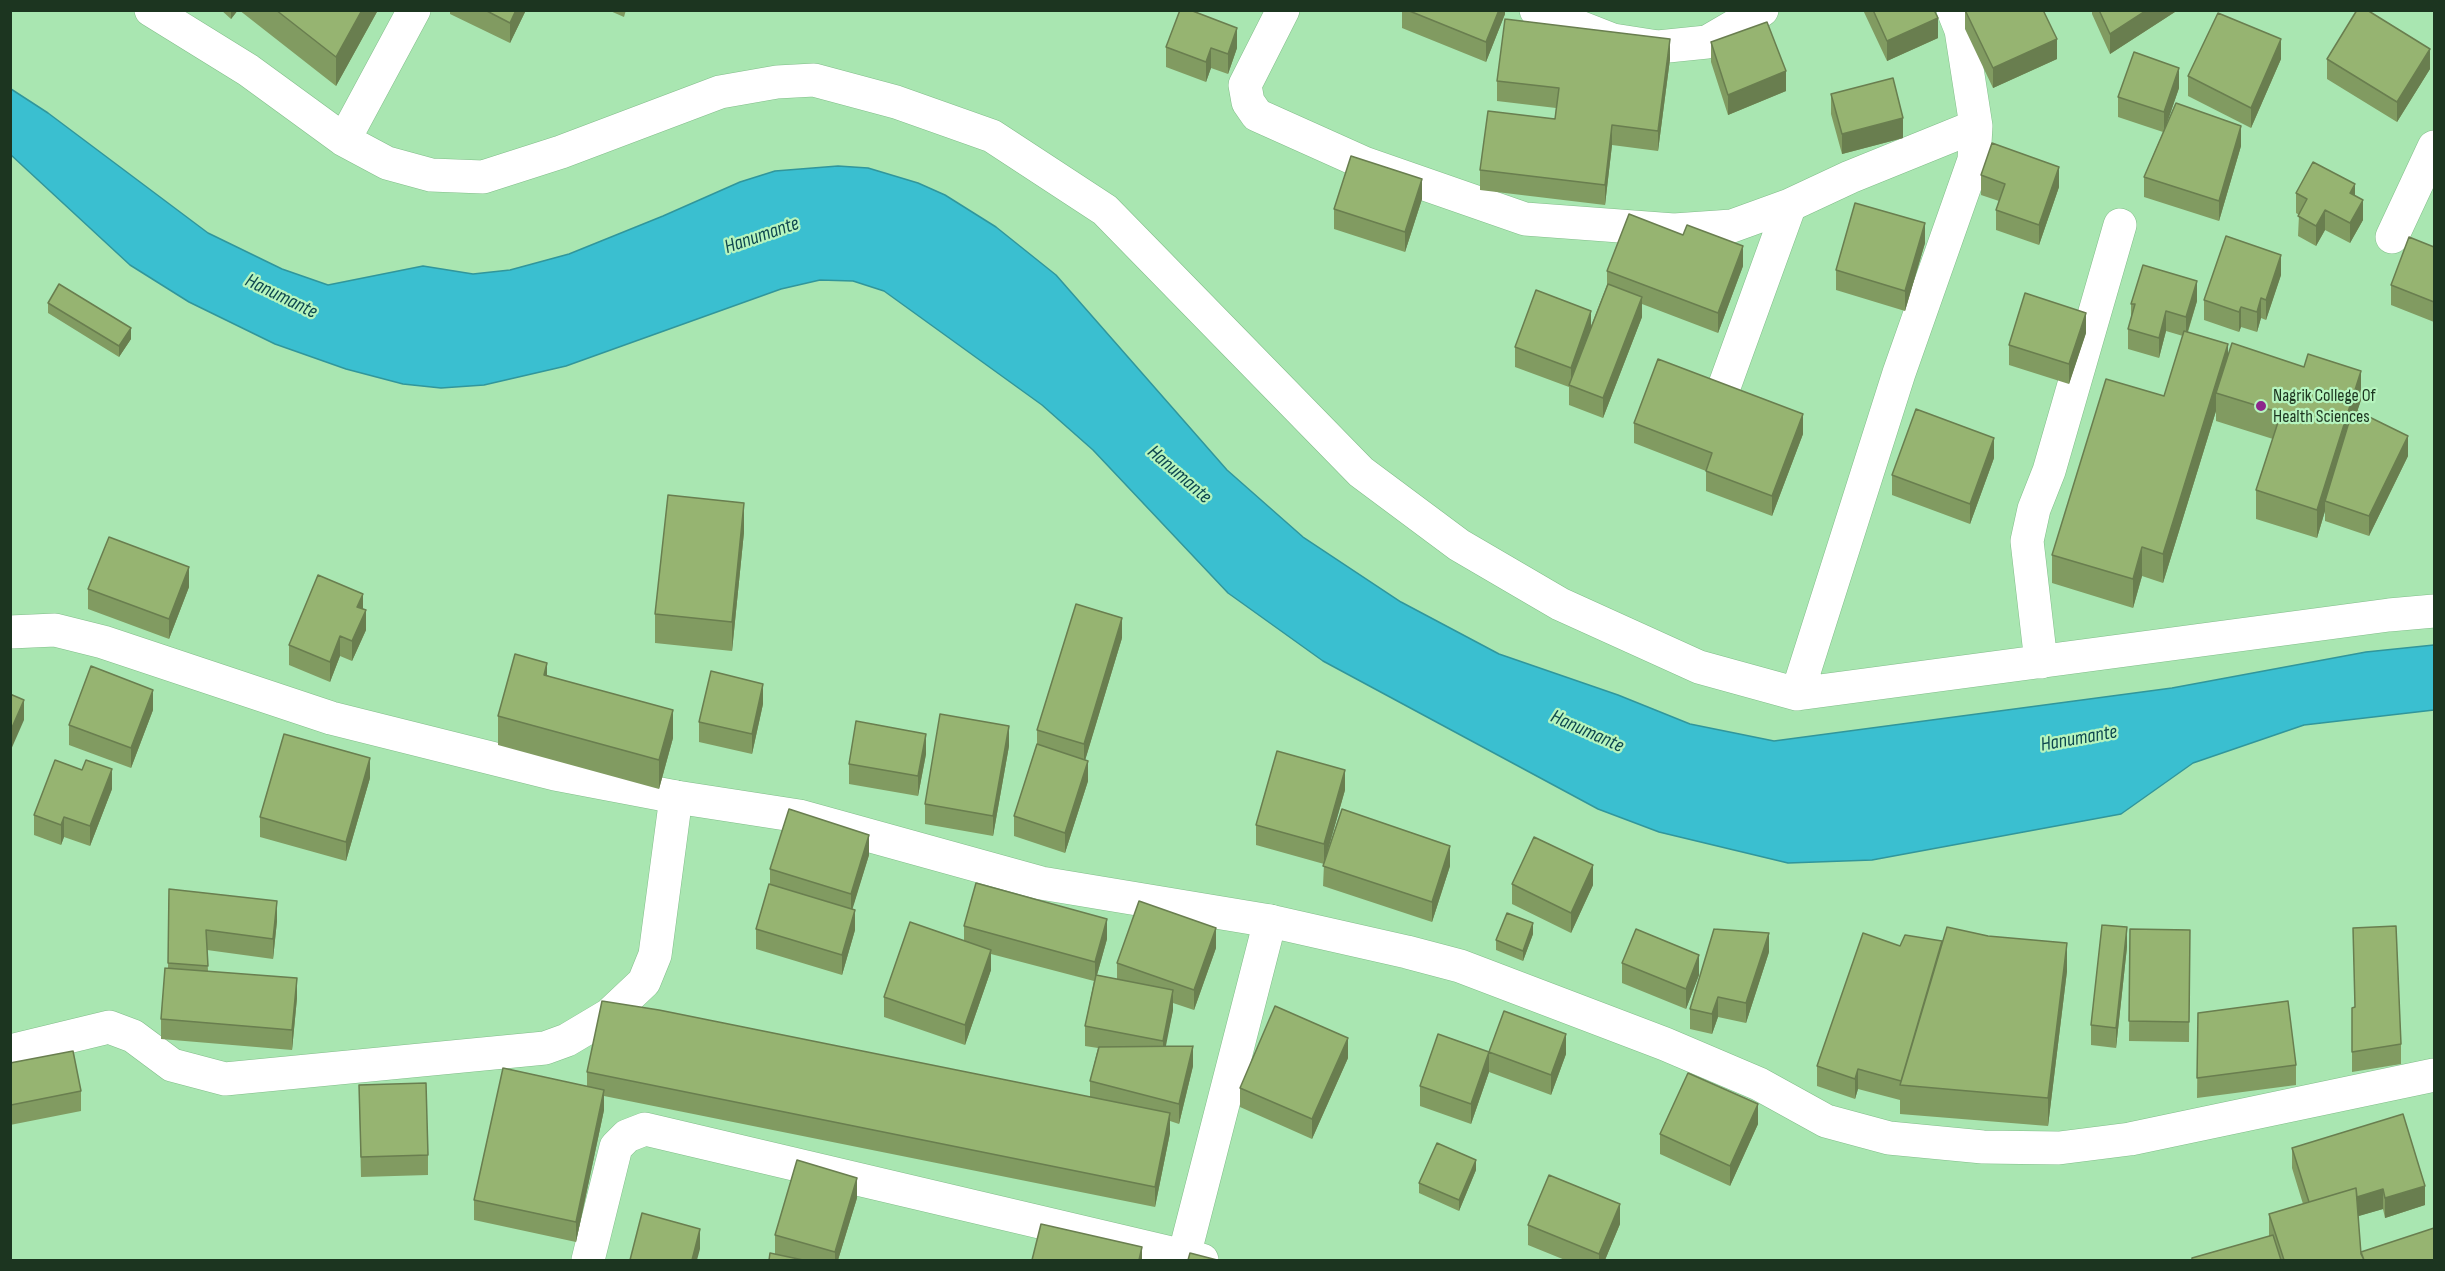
<!DOCTYPE html>
<style>
body{margin:0}
#map{position:relative;width:2445px;height:1271px;overflow:hidden;background:#a9e6b1;font-family:"Sofia Sans Condensed",sans-serif}
canvas{display:block}
.frame{position:absolute;inset:0;border:12px solid #1c3520;pointer-events:none}
</style>
<div id="map">
<canvas width="2445" height="1271"></canvas>
<div class="frame"></div>
</div>
<script>
const ctx = document.querySelector('canvas').getContext('2d');
ctx.lineJoin = 'round';
function paint(path, color) {
  ctx.fillStyle = color;
  ctx.fill(path, 'evenodd');
}
function poly(rows) {
  const path = new Path2D();
  for (const r of rows) {
    path.moveTo(r[0], r[1]);
    for (let i = 2; i < r.length; i += 2) path.lineTo(r[i], r[i + 1]);
  }
  return path;
}
function stroke(path, color, width, dash) {
  ctx.strokeStyle = color;
  ctx.lineWidth = width;
  ctx.lineCap = dash ? 'butt' : 'round';
  ctx.setLineDash(dash || []);
  ctx.stroke(path);
}
function label(font, color, halo, rows, align = 'center') {
  ctx.font = font + ' "Sofia Sans Condensed",sans-serif';
  ctx.lineWidth = 4.5;
  ctx.setLineDash([]);
  ctx.textBaseline = 'middle';
  ctx.strokeStyle = halo;
  ctx.fillStyle = color;
  for (const [text, x, y, turn = 0] of rows) {
    ctx.save();
    ctx.translate(x, y);
    ctx.rotate((+turn || 0) * Math.PI / 180);
    ctx.textAlign = isNaN(turn) ? turn : align;
    if (halo) ctx.strokeText(text, 0, 0);
    ctx.fillText(text, 0, 0);
    ctx.restore();
  }
}
const water = poly([
 [11,89,48,113,208,233,282,269,328,285,423,266,473,274,510,270,569,254,663,216,740,182,775,171,838,166,868,168,918,183,945,195,996,227,1056,275,1227,470,1303,537,1401,602,1499,654,1618,695,1690,724,1774,741,2172,688,2366,652,2434,645,2434,710,2304,725,2193,763,2121,814,1872,860,1788,863,1659,832,1598,809,1323,661,1228,593,1093,450,1042,405,884,291,853,281,820,280,781,289,566,366,484,385,441,388,403,384,346,369,275,344,189,302,130,265,11,155,11,89]
]);
const minor = poly([
 [151,10,248,70,344,140,387,163,431,175,483,177,561,152,720,92,777,82,814,80,896,102,992,136,1105,210,1361,472,1459,545,1560,604,1699,667,1797,694,2389,615,2434,611],
 [1283,10,1245,85,1248,102,1257,115,1364,163,1525,219,1674,230,1732,226,1790,205,1850,177,1976,126],
 [1536,10,1613,40,1658,47,1707,42,1762,10],
 [344,140,414,10],
 [2392,237,2434,147],
 [1723,390,1790,205],
 [2041,662,2027,541,2034,509,2049,471,2120,225],
 [1797,694,1899,373,1974,160,1976,126,1961,30,1953,10],
 [10,1051,109,1027,133,1036,172,1065,225,1079,545,1048,567,1040,609,1015,644,982,655,955,676,797],
 [588,1260,616,1147,627,1136,645,1129,1184,1256,1183,1260],
 [1202,1260,1184,1256,1270,921]
]);
const tertiary = poly([
 [10,632,55,630,103,642,331,718,555,774,676,797,799,816,1041,883,1270,921,1407,952,1460,966,1665,1044,1759,1084,1826,1121,1889,1138,1983,1147,2059,1148,2130,1139,2434,1075]
]);
const wall = poly([
 [221,10,238,10,231,19],
 [239,10,378,10,336,86],
 [450,10,526,10,510,43,450,14],
 [608,10,626,10,624,17],
 [1402,10,1505,10,1505,14,1486,62,1402,28],
 [1863,10,1934,10,1938,38,1887,61],
 [1965,10,2043,10,2057,59,1993,88,1965,29],
 [2092,10,2178,10,2110,54,2092,14],
 [1711,42,1786,91,1728,115,1711,62],
 [1166,47,1237,48,1228,74,1211,68,1206,82,1166,67],
 [1670,59,1658,151,1612,145,1605,205,1480,190,1480,170,1555,119,1556,108,1497,101,1497,81],
 [2281,59,2251,128,2188,96,2188,76],
 [2327,59,2430,69,2397,122,2327,79],
 [2179,88,2165,128,2241,146,2219,221,2144,197,2144,177,2163,132,2118,117,2118,97],
 [1831,94,1903,138,1842,154,1831,114],
 [1981,175,2059,187,2039,245,1996,230,1996,210,1999,201,1981,195],
 [2296,193,2355,195,2363,220,2350,243,2325,230,2316,246,2298,236,2299,215,2296,213],
 [1422,199,1405,252,1334,229,1334,209],
 [1925,243,1905,311,1836,290,1836,270],
 [2434,247,2434,322,2391,305,2391,285],
 [1743,266,1718,333,1642,304,1642,317,1603,418,1569,405,1569,387,1515,367,1515,347,1591,326,1607,285,1607,271],
 [2281,275,2266,320,2261,318,2257,332,2241,327,2239,332,2204,320,2204,300],
 [2197,301,2188,332,2228,355,2361,400,2357,411,2408,456,2369,536,2325,521,2325,511,2317,538,2256,519,2256,490,2273,439,2216,421,2216,411,2163,583,2142,576,2133,608,2052,583,2052,555,2164,396,2183,336,2166,331,2159,358,2128,349,2128,329,2131,318,2131,304],
 [48,303,131,339,119,357,48,313],
 [2086,333,2069,384,2009,365,2009,345],
 [1634,423,1803,434,1772,516,1706,491,1706,471,1634,443],
 [1994,458,1970,524,1892,495,1892,475],
 [744,532,732,651,655,643,655,614],
 [189,587,169,639,88,609,88,589],
 [363,609,366,630,352,661,340,656,330,682,289,665,289,645],
 [1122,638,1085,760,1088,781,1065,853,1014,836,1014,816,1037,744,1037,730],
 [547,675,673,738,659,789,498,745,498,716],
 [763,704,752,754,699,742,699,722],
 [153,710,131,768,69,745,69,725],
 [1009,746,993,836,925,824,925,804],
 [926,754,918,796,849,784,849,764],
 [370,778,346,861,260,837,260,817],
 [112,789,90,846,64,837,61,845,34,835,34,815],
 [1345,790,1324,863,1450,866,1432,922,1323,886,1324,864,1256,845,1256,825],
 [869,855,852,909,855,930,842,975,756,949,756,929,770,884,770,869],
 [1512,884,1593,885,1571,933,1512,904],
 [169,889,277,921,273,959,207,950,208,971,297,998,292,1050,161,1039,161,1019,168,968],
 [964,926,1107,939,1097,975,1117,979,1117,963,1216,948,1194,1010,1173,1003,1173,1010,1165,1046,1193,1066,1179,1124,1170,1121,1170,1133,1155,1207,604,1096,604,1110,576,1242,474,1220,474,1200,587,1086,587,1072,1090,1097,1090,1081,1098,1048,1085,1046,1085,1026,1094,981,991,954,991,970,965,1045,884,1017,884,997,964,941],
 [2353,928,2401,1044,2401,1064,2352,1072,2352,1008,2355,1007],
 [2130,929,2190,930,2189,1042,2129,1041],
 [1533,934,1523,961,1496,950,1496,940],
 [1900,946,2067,971,2048,1126,1900,1114,1900,1100,1858,1089,1855,1099,1817,1086,1817,1066],
 [2127,947,2116,1048,2091,1045,2091,1025],
 [1769,952,1746,1023,1718,1017,1712,1034,1690,1029,1690,1009],
 [1622,963,1699,975,1686,1009,1622,983],
 [2198,1013,2296,1065,2296,1085,2197,1098],
 [1489,1052,1566,1054,1551,1095,1489,1072,1471,1124,1420,1106,1420,1086],
 [1348,1058,1312,1139,1240,1107,1240,1088],
 [10,1063,81,1091,81,1111,10,1125],
 [359,1085,428,1155,428,1175,361,1177],
 [1758,1124,1730,1186,1660,1154,1660,1134],
 [2292,1148,2425,1205,2385,1218,2383,1209,2358,1216,2361,1252,2434,1260,2192,1260,2192,1258,2269,1237,2269,1214,2303,1204,2292,1168],
 [1476,1170,1459,1211,1419,1193,1419,1183],
 [857,1198,838,1260,769,1260,775,1254,775,1235],
 [1620,1224,1605,1260,1565,1260,1528,1245,1528,1225]
]);
const shadedWall = poly([
 [231,10,238,10,231,19],
 [362,10,378,10,336,86,336,57],
 [516,10,526,10,510,43,510,23],
 [1499,10,1505,10,1505,14,1486,62,1486,42],
 [2147,10,2178,10,2110,54,2110,34],
 [1938,18,1938,38,1887,61,1887,41],
 [1237,28,1237,48,1228,74,1228,54],
 [1670,39,1670,59,1658,151,1658,131],
 [2057,39,2057,59,1993,88,1993,68],
 [2281,39,2281,59,2251,128,2251,108],
 [1211,48,1211,68,1206,82,1206,62],
 [2430,49,2430,69,2397,122,2397,102],
 [2179,68,2179,88,2164,132,2164,112],
 [1786,71,1786,91,1728,115,1728,95],
 [1903,118,1903,138,1842,154,1842,134],
 [1612,125,1612,145,1605,205,1605,185],
 [2241,126,2241,146,2219,221,2219,201],
 [2059,167,2059,187,2039,245,2039,225],
 [1422,179,1422,199,1405,252,1405,232],
 [2355,184,2355,204,2350,193],
 [2363,200,2363,220,2350,243,2350,223],
 [2325,210,2325,230,2316,246,2316,226],
 [1925,223,1925,243,1905,311,1905,291],
 [1743,246,1743,266,1718,333,1718,313],
 [2281,255,2281,275,2266,320,2266,300],
 [2197,281,2197,301,2186,337,2186,317],
 [1642,297,1642,317,1603,418,1603,398],
 [2261,298,2261,318,2257,332,2257,312],
 [2241,307,2241,327,2239,332,2239,312],
 [1591,311,1591,331,1571,388,1571,368],
 [2166,311,2166,331,2159,358,2159,338],
 [2086,313,2086,333,2069,384,2069,364],
 [131,328,131,339,119,357,119,346],
 [2228,344,2228,373,2216,393,2216,411,2163,583,2163,554],
 [2361,371,2361,400,2328,502,2325,501,2325,511,2317,538,2317,510],
 [1803,414,1803,434,1772,516,1772,496],
 [2408,436,2408,456,2369,536,2369,516],
 [1994,438,1994,458,1970,524,1970,504],
 [744,503,744,532,732,651,732,622],
 [2142,547,2142,576,2133,608,2133,579],
 [189,567,189,587,169,639,169,619],
 [363,594,363,614,357,607],
 [366,610,366,630,352,661,352,641],
 [1122,618,1122,638,1084,764,1084,744],
 [340,636,340,656,330,682,330,662],
 [547,663,547,692,544,675],
 [763,684,763,704,752,754,752,734],
 [153,690,153,710,131,768,131,748],
 [24,700,24,720,10,752,10,732],
 [673,710,673,738,659,789,659,760],
 [1009,726,1009,746,993,836,993,816],
 [926,734,926,754,918,796,918,776],
 [370,758,370,778,346,861,346,842],
 [1088,761,1088,781,1065,853,1065,833],
 [112,769,112,789,90,846,90,826],
 [1345,770,1345,790,1324,864,1324,844],
 [64,817,64,837,61,845,61,825],
 [869,835,869,855,851,914,851,894],
 [1450,846,1450,866,1432,922,1432,902],
 [1593,865,1593,885,1571,933,1571,913],
 [277,901,277,921,273,959,273,939],
 [855,910,855,930,842,975,842,955],
 [1107,919,1107,939,1095,982,1095,962],
 [1533,923,1533,934,1523,961,1523,951],
 [2127,927,2127,947,2116,1048,2116,1028],
 [1216,928,1216,948,1194,1010,1194,990],
 [1769,933,1769,952,1746,1023,1746,1003],
 [2067,943,2067,971,2048,1126,2048,1098],
 [991,950,991,970,965,1045,965,1025],
 [1699,955,1699,975,1686,1009,1686,989],
 [297,978,297,998,292,1050,292,1030],
 [1173,990,1173,1010,1163,1061,1163,1041],
 [1718,997,1718,1017,1712,1034,1712,1014],
 [1566,1034,1566,1054,1551,1095,1551,1075],
 [1348,1038,1348,1058,1312,1139,1312,1119],
 [1193,1046,1193,1066,1179,1124,1179,1104],
 [1489,1052,1489,1072,1471,1124,1471,1104],
 [1858,1069,1858,1089,1855,1099,1855,1079],
 [604,1090,604,1110,576,1242,576,1222],
 [1758,1104,1758,1124,1730,1186,1730,1166],
 [1170,1113,1170,1133,1155,1207,1155,1187],
 [1476,1160,1476,1170,1459,1211,1459,1200],
 [857,1178,857,1198,838,1260,835,1260,835,1252],
 [2425,1186,2425,1205,2385,1218,2385,1198],
 [2383,1189,2383,1209,2311,1230,2311,1210],
 [1620,1204,1620,1224,1605,1260,1599,1260,1599,1254],
 [700,1229,700,1249,697,1260,692,1260],
 [1142,1247,1142,1260,1139,1260]
]);
const building = poly([
 [276,10,362,10,336,57,276,10],
 [485,10,516,10,510,23,485,10],
 [1180,10,1190,10,1237,28,1228,54,1211,48,1206,62,1166,47,1180,10],
 [1407,10,1499,10,1486,42,1407,10],
 [1873,10,1934,10,1938,18,1887,41,1873,10],
 [1965,10,2043,10,2057,39,1993,68,1965,10],
 [2099,10,2147,10,2110,34,2099,10],
 [2357,10,2367,10,2430,49,2397,102,2327,59,2357,10],
 [2218,13,2281,39,2251,108,2188,76,2218,13],
 [1505,19,1670,39,1658,131,1612,125,1605,185,1480,170,1488,111,1555,119,1559,88,1497,81,1505,19],
 [1767,22,1786,71,1728,95,1711,42,1767,22],
 [2134,52,2179,68,2164,112,2118,97,2134,52],
 [1893,78,1903,118,1842,134,1831,94,1893,78],
 [2176,103,2241,126,2219,201,2144,177,2176,103],
 [1992,143,2059,167,2039,225,1996,210,2005,184,1981,175,1992,143],
 [1351,156,1422,179,1405,232,1334,209,1351,156],
 [2313,162,2355,184,2350,193,2363,200,2350,223,2325,210,2316,226,2298,216,2307,199,2296,193,2313,162],
 [1855,203,1925,223,1905,291,1836,270,1855,203],
 [1629,214,1683,235,1687,225,1743,246,1718,313,1607,271,1629,214],
 [2226,236,2281,255,2266,300,2261,298,2257,312,2241,307,2239,312,2204,300,2226,236],
 [2409,237,2434,247,2434,302,2391,285,2409,237],
 [2143,265,2197,281,2186,317,2166,311,2159,338,2128,329,2135,304,2131,304,2143,265],
 [59,284,131,328,119,346,48,303,59,284],
 [1608,284,1642,297,1603,398,1569,385,1608,284],
 [1536,290,1591,311,1571,368,1515,347,1536,290],
 [2025,293,2086,313,2069,364,2009,345,2025,293],
 [2184,331,2228,344,2163,554,2142,547,2133,579,2052,555,2106,379,2164,396,2184,331],
 [2232,343,2304,367,2308,354,2361,371,2317,510,2256,490,2281,413,2216,393,2232,343],
 [1658,359,1803,414,1772,496,1706,471,1712,453,1634,423,1658,359],
 [1916,409,1994,438,1970,504,1892,475,1916,409],
 [2353,409,2408,436,2369,516,2325,501,2353,409],
 [668,495,744,503,732,622,655,614,668,495],
 [109,537,189,567,169,619,88,589,109,537],
 [318,575,363,594,357,607,366,610,352,641,340,636,330,662,289,645,318,575],
 [1076,604,1122,618,1084,744,1037,730,1076,604],
 [515,654,547,663,544,675,673,710,659,760,498,716,515,654],
 [91,666,153,690,131,748,69,725,91,666],
 [711,671,763,684,752,734,699,722,711,671],
 [10,694,24,700,10,732,10,694],
 [940,714,1009,726,993,816,925,804,940,714],
 [856,721,926,734,918,776,849,764,856,721],
 [284,734,370,758,346,842,260,817,284,734],
 [1037,744,1088,761,1065,833,1014,816,1037,744],
 [1277,751,1345,770,1324,844,1256,825,1277,751],
 [55,760,82,770,86,760,112,769,90,826,64,817,61,825,34,815,55,760],
 [789,809,869,835,851,894,770,869,789,809],
 [1342,809,1450,846,1432,902,1323,866,1342,809],
 [1534,837,1593,865,1571,913,1512,884,1534,837],
 [976,883,1107,919,1095,962,964,926,976,883],
 [769,884,855,910,842,955,756,929,769,884],
 [169,889,277,901,273,939,206,930,208,966,168,963,169,889],
 [1139,901,1216,928,1194,990,1117,963,1139,901],
 [1507,913,1533,923,1523,951,1496,940,1507,913],
 [910,922,991,950,965,1025,884,997,910,922],
 [2102,925,2127,927,2116,1028,2091,1025,2102,925],
 [2396,926,2401,1044,2352,1052,2352,1008,2355,1007,2353,928,2396,926],
 [1947,927,1988,936,2067,943,2048,1098,1900,1085,1947,927],
 [1636,929,1699,955,1686,989,1622,963,1636,929],
 [1714,929,1769,933,1746,1003,1718,997,1712,1014,1690,1009,1714,929],
 [2130,929,2190,930,2189,1022,2129,1021,2130,929],
 [1863,933,1900,946,1905,935,1942,941,1901,1081,1858,1069,1855,1079,1817,1066,1863,933],
 [165,968,297,978,292,1030,161,1019,165,968],
 [1096,975,1173,990,1163,1041,1085,1026,1096,975],
 [602,1001,659,1010,1170,1113,1155,1187,587,1072,602,1001],
 [2288,1001,2296,1065,2197,1078,2198,1013,2288,1001],
 [1275,1006,1348,1038,1312,1119,1240,1088,1275,1006],
 [1504,1011,1566,1034,1551,1075,1489,1052,1471,1104,1420,1086,1438,1034,1489,1052,1504,1011],
 [1193,1046,1179,1104,1090,1081,1099,1047,1193,1046],
 [73,1051,81,1091,11,1105,10,1063,73,1051],
 [503,1068,604,1090,576,1222,474,1200,503,1068],
 [1688,1073,1758,1104,1730,1166,1660,1134,1688,1073],
 [426,1083,428,1155,361,1157,359,1085,426,1083],
 [2403,1114,2425,1186,2385,1198,2383,1189,2357,1197,2356,1188,2309,1202,2292,1148,2403,1114],
 [1437,1143,1476,1160,1459,1200,1419,1183,1437,1143],
 [797,1160,857,1178,835,1252,775,1235,797,1160],
 [1549,1175,1620,1204,1599,1254,1528,1225,1549,1175],
 [2356,1188,2361,1254,2364,1260,2284,1260,2269,1214,2356,1188],
 [642,1213,700,1229,692,1260,630,1260,642,1213],
 [1041,1224,1142,1247,1139,1260,1032,1260,1041,1224],
 [2434,1228,2434,1260,2364,1260,2361,1252,2434,1228],
 [2273,1235,2281,1260,2192,1260,2192,1258,2273,1235],
 [770,1253,803,1260,769,1260,770,1253],
 [1190,1253,1217,1260,1188,1260,1190,1253]
]);
const markers = [
 [2261,406,6,"#8d268c"]
];
const poiNames = [
 ["Nagrik College Of",2273,396],
 ["Health Sciences",2273,417]
];
const waterNames = [
 ["Hanumante",762,236,-19],
 ["Hanumante",281,297,26],
 ["Hanumante",1179,475,41],
 ["Hanumante",1587,732,24],
 ["Hanumante",2079,739,-10]
];
paint(water, '#3abfd0');
stroke(water, '#31969b', 1.5);
stroke(minor, '#81bd89', 34);
stroke(tertiary, '#81bd89', 34);
stroke(minor, '#fff', 33);
stroke(tertiary, '#fff', 33);
paint(wall, '#819b61');
paint(shadedWall, '#697e4f');
paint(building, '#96b471');
stroke(building, '#697e4f', 1.5);
for (const [x, y, r, color] of markers) {
  const dot = new Path2D();
  dot.arc(x, y, r, 0, 2 * Math.PI);
  ctx.fillStyle = color;
  ctx.fill(dot);
  stroke(dot, '#b6f4be', 2);
}
label('18px', '#1c3520', '#b6f4be', poiNames, 'left');
label('italic 20px', '#0e474f', '#b6f4be', waterNames);
</script>
